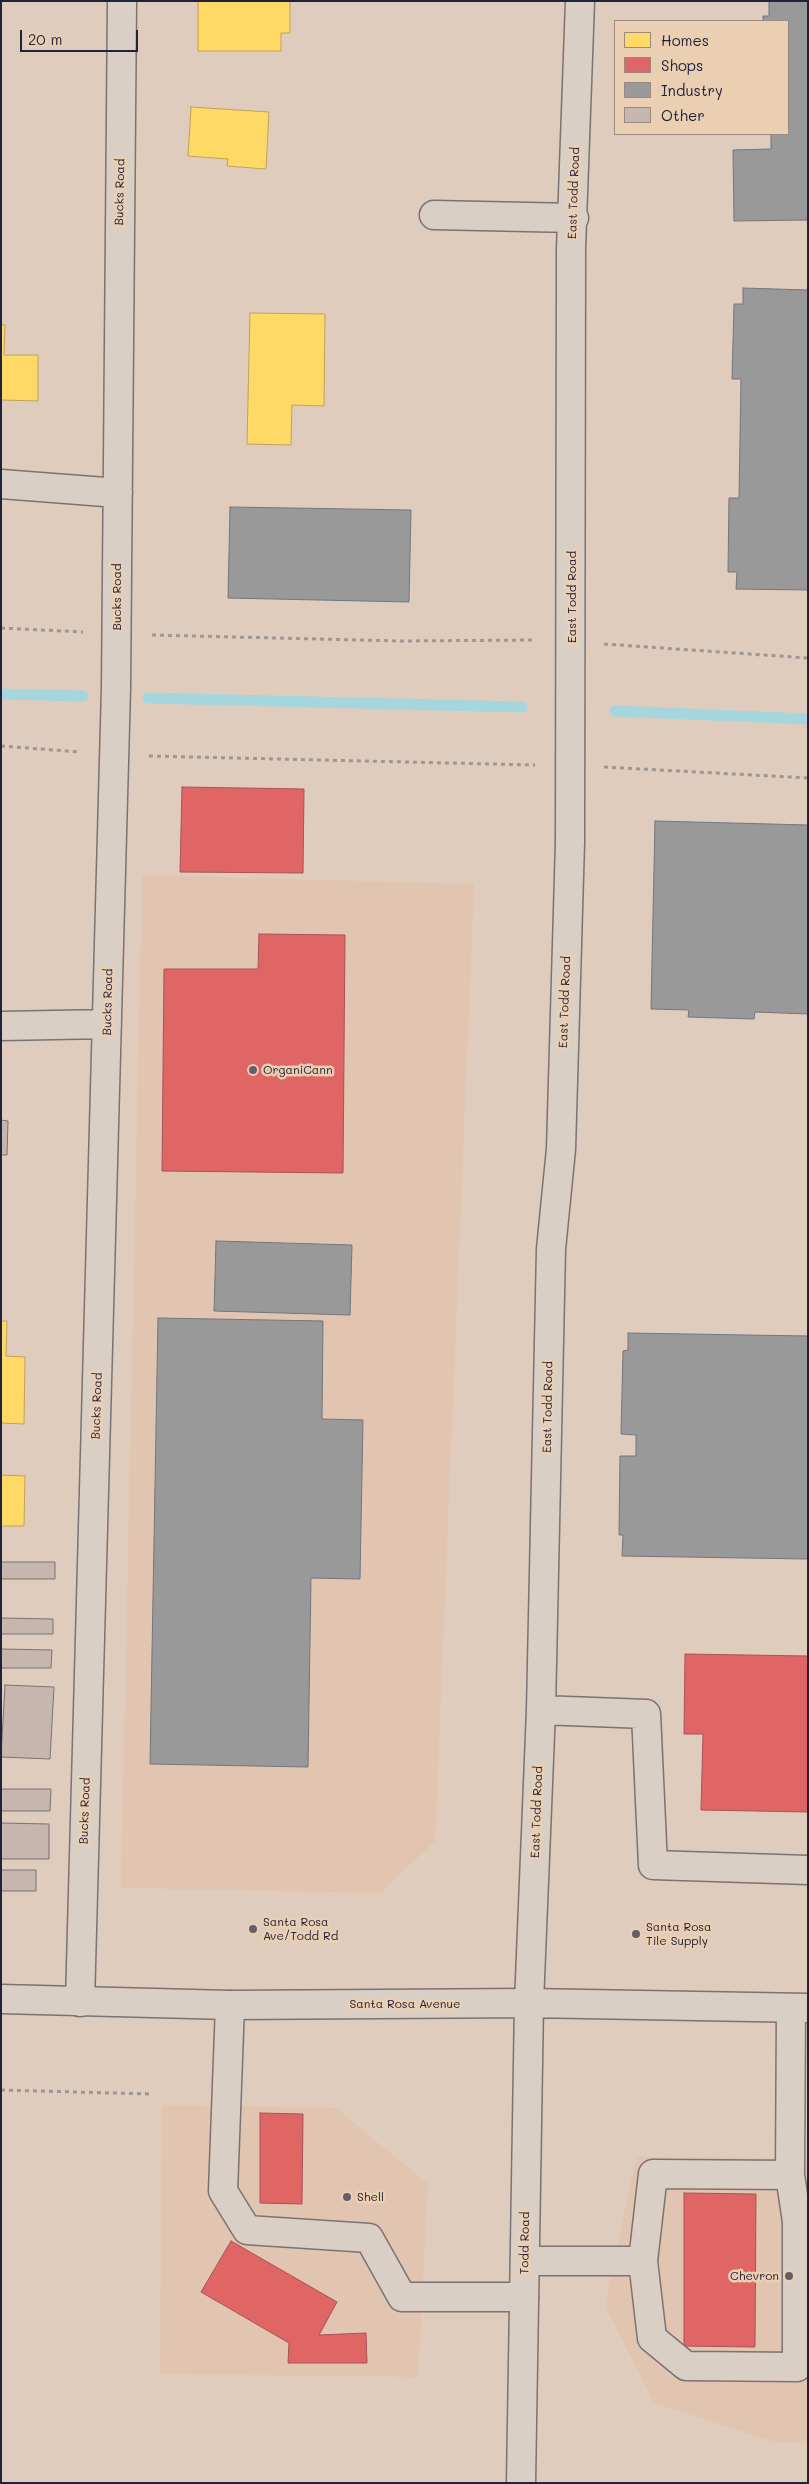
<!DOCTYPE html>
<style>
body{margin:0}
#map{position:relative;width:809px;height:2484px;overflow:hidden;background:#dfccbd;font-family:Mali,sans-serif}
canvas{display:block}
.frame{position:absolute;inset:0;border:2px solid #22223b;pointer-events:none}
.legend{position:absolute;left:614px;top:20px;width:175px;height:115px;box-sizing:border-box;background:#ebcfb2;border:1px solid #9b8a82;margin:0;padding:6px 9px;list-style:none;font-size:15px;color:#22223b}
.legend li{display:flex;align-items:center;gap:10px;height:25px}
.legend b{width:25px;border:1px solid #9b8a82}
.scale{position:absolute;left:20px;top:30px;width:118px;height:22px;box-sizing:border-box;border:2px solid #22223b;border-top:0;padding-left:6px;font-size:15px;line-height:18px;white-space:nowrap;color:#22223b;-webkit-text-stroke:4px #ebcfb2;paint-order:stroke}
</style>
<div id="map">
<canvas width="809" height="2484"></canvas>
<div class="frame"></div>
<ul class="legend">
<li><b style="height:14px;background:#ffd966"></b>Homes</li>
<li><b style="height:14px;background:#e06666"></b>Shops</li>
<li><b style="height:14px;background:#999"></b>Industry</li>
<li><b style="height:14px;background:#c7b6ad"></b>Other</li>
</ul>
<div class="scale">20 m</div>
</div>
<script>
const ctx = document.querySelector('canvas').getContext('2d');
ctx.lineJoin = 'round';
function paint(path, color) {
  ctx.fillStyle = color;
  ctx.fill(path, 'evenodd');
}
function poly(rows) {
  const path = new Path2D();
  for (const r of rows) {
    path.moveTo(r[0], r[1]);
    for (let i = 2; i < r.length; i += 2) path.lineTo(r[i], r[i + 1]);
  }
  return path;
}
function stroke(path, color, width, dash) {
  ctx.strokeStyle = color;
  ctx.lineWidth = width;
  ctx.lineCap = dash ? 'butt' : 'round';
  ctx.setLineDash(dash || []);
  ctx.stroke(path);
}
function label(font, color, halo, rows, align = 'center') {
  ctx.font = font + ' Mali,sans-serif';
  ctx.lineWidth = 5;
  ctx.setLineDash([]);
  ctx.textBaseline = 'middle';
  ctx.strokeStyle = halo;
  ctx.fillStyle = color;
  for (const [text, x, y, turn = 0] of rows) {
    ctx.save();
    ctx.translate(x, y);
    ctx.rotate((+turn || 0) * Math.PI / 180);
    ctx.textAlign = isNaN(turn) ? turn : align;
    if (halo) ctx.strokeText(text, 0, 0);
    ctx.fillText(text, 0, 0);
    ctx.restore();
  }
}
const built = poly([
 [142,875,474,884,435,1841,381,1893,121,1888],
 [162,2105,336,2108,428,2184,418,2377,160,2374],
 [636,2157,808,2158,808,2443,778,2443,654,2403,605,2306]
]);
const homes = poly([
 [198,1,290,1,290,33,281,33,281,51,198,51,198,1],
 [191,107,269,112,266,169,227,166,228,159,188,156,191,107],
 [250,313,325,314,324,406,292,405,291,445,247,444,250,313],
 [1,325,5,325,4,355,38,355,38,401,1,400,1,325],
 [1,1321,7,1321,6,1356,25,1357,24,1424,1,1423,1,1321],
 [1,1475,25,1476,24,1526,1,1526,1,1475]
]);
const shops = poly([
 [182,787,304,789,303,873,180,872,182,787],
 [259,934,345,935,343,1173,162,1171,164,969,258,969,259,934],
 [685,1654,808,1656,808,1812,701,1810,703,1734,684,1734,685,1654],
 [260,2113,303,2114,302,2204,260,2203,260,2113],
 [684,2193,756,2194,755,2347,684,2346,684,2193],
 [231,2241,337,2302,319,2335,366,2333,367,2363,288,2363,289,2343,201,2292,231,2241]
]);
const industry = poly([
 [769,1,808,1,808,220,734,221,733,150,771,149,771,134,788,134,788,21,763,21,763,16,769,16,769,1],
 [743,288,808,290,808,590,736,589,737,572,728,572,729,498,739,498,741,379,732,379,734,304,743,304,743,288],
 [230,507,411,510,409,602,228,598,230,507],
 [655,821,808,825,808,1014,755,1012,754,1019,688,1017,689,1010,651,1009,655,821],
 [216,1241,352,1245,350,1315,214,1311,216,1241],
 [158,1318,323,1321,322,1419,363,1420,360,1579,311,1578,308,1767,150,1764,158,1318],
 [628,1333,808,1336,808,1559,622,1556,623,1535,619,1535,620,1456,636,1456,636,1435,621,1434,623,1351,628,1350,628,1333]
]);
const stream = poly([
 [1,694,83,696],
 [148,698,522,707],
 [615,711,808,719]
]);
const building = poly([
 [1,1120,8,1121,7,1155,1,1155,1,1120],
 [1,1562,55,1562,55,1579,1,1579,1,1562],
 [1,1618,53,1619,53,1634,1,1634,1,1618],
 [1,1649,52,1650,51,1668,1,1668,1,1649],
 [5,1685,54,1687,50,1759,1,1757,5,1685],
 [1,1789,51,1789,50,1811,1,1811,1,1789],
 [1,1823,49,1824,49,1859,1,1859,1,1823],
 [1,1870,36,1870,36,1891,1,1891,1,1870]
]);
const path = poly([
 [1,628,83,632],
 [152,635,400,641,535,640],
 [604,644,808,658],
 [1,746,80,752],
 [149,756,535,765],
 [604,767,808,778],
 [1,2090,150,2094]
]);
const minor = poly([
 [434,215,574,218],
 [1,484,118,493],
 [1,1026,107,1024],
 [541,1710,646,1714,653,1865,808,1870],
 [80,2002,116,688,122,1],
 [529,2003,541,1710,551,1249,561,1149,570,842,571,249,580,1],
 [230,2005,223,2191,247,2230,369,2238,402,2297,524,2297],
 [525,2261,643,2261,652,2338,686,2366,797,2367,797,2222,790,2175,791,2009],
 [643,2261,653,2174,790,2175]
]);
const major = poly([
 [1,1999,230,2005,529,2003,808,2008],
 [521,2483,529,2003]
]);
const markers = [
 [253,1070,5,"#645e68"],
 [253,1929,5,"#645e68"],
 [636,1934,5,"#645e68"],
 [347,2197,5,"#645e68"],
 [789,2276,5,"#645e68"]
];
const streetNames = [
 ["Bucks Road",120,192,-89],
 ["East Todd Road",574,193,-88],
 ["Bucks Road",117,597,-90],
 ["East Todd Road",572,597,-90],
 ["Bucks Road",108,1002,-89],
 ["East Todd Road",565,1002,-88],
 ["Bucks Road",97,1406,-88],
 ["East Todd Road",548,1407,-89],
 ["Bucks Road",85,1811,-88],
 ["East Todd Road",537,1812,-88],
 ["Santa Rosa Avenue",405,2004],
 ["Todd Road",525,2243,-89]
];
const poiNames = [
 ["OrganiCann",263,1070],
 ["Santa Rosa",263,1922],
 ["Ave/Todd Rd",263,1936],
 ["Santa Rosa",646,1927],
 ["Tile Supply",646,1941],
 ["Shell",357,2197],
 ["Chevron",779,2276,"right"]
];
paint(built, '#e2c5b0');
paint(homes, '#ffd966');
stroke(homes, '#bda259', 1);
paint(shops, '#e06666');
stroke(shops, '#a75259', 1);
paint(industry, '#999');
stroke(industry, '#75757d', 1);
stroke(stream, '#a5d6dd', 11);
paint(building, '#c7b6ad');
stroke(building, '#7b7371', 1);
stroke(minor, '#7b7371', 31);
stroke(major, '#7b7371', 31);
stroke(path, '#9e9692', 3, [4, 4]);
stroke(minor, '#d9cfc4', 28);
stroke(major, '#d9cfc4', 28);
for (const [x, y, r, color] of markers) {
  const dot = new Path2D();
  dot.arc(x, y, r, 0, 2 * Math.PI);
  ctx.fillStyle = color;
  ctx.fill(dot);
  stroke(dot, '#ebcfb2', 2);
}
label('12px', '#22223b', '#ebcfb2', streetNames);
label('12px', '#22223b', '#ebcfb2', poiNames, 'left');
</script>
